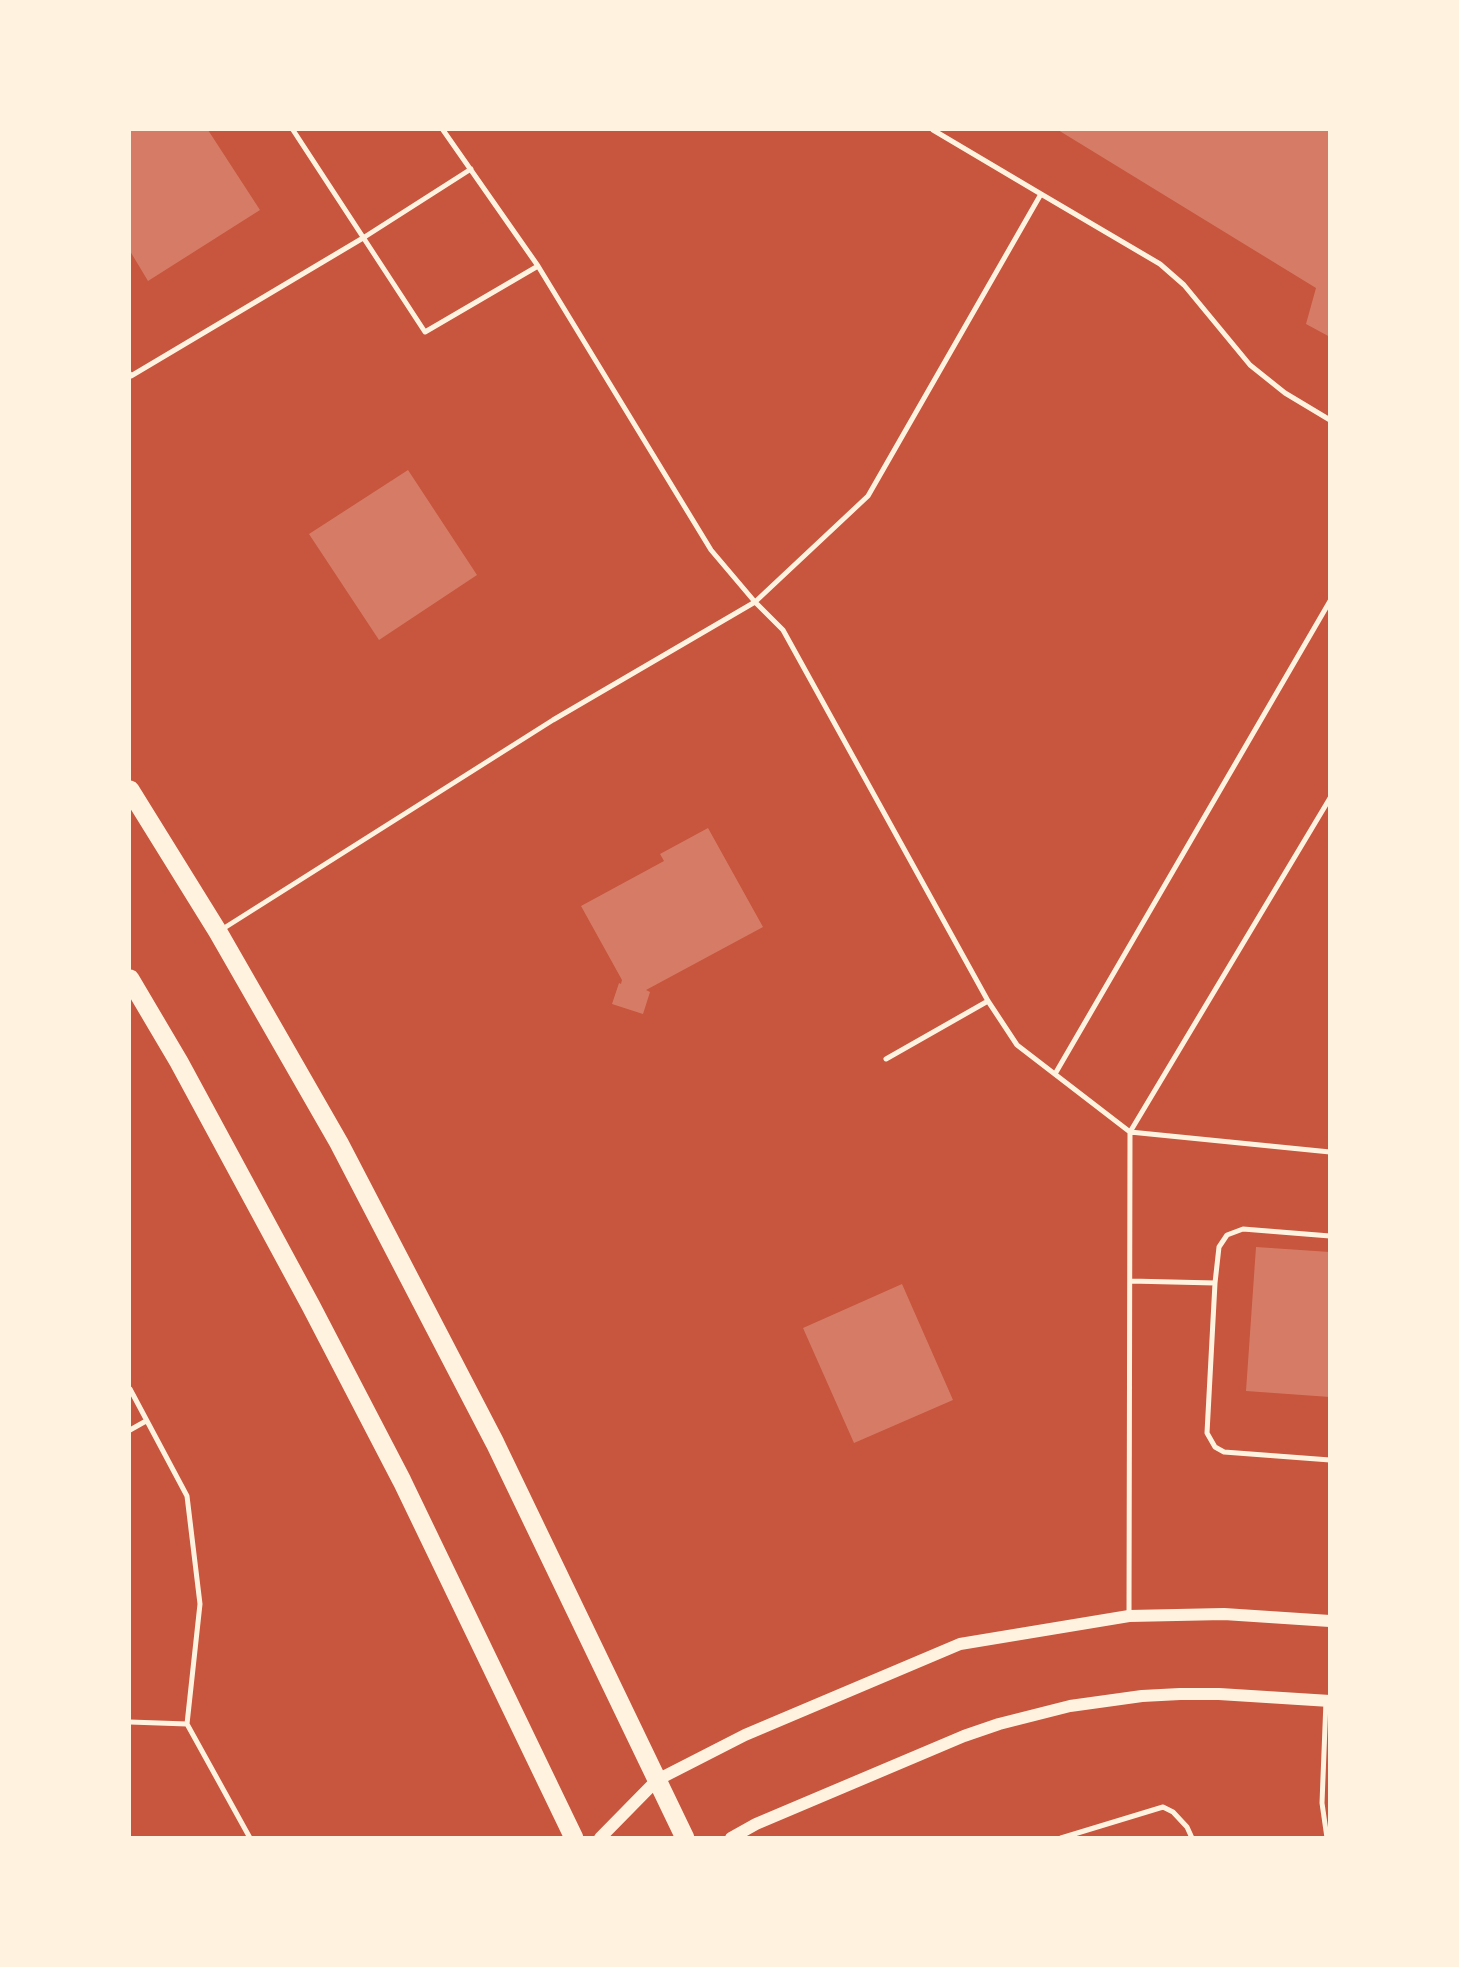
<!DOCTYPE html>
<style>
body{margin:0}
#map{position:relative;width:1459px;height:1967px;overflow:hidden;background:#c8553d;font-family:"Golos Text",sans-serif}
canvas{display:block}
.frame{position:absolute;inset:0;border:131px solid #fff3e0;pointer-events:none}
</style>
<div id="map">
<canvas width="1459" height="1967"></canvas>
<div class="frame"></div>
</div>
<script>
const ctx = document.querySelector('canvas').getContext('2d');
ctx.lineJoin = 'round';
function paint(path, color) {
  ctx.fillStyle = color;
  ctx.fill(path, 'evenodd');
}
function poly(rows) {
  const path = new Path2D();
  for (const r of rows) {
    path.moveTo(r[0], r[1]);
    for (let i = 2; i < r.length; i += 2) path.lineTo(r[i], r[i + 1]);
  }
  return path;
}
function stroke(path, color, width, dash) {
  ctx.strokeStyle = color;
  ctx.lineWidth = width;
  ctx.lineCap = dash ? 'butt' : 'round';
  ctx.setLineDash(dash || []);
  ctx.stroke(path);
}
const building = poly([
 [130,130,208,130,260,210,148,281,130,251],
 [1058,130,1330,130,1330,337,1306,324,1316,288],
 [408,470,477,575,379,640,309,534],
 [708,828,763,927,646,990,650,992,643,1014,612,1004,619,983,621,984,622,980,581,906,664,861,660,854],
 [1256,1247,1330,1252,1330,1397,1246,1391],
 [902,1284,953,1400,854,1443,803,1328]
]);
const service = poly([
 [293,130,425,332,538,266],
 [443,130,538,266,711,550,755,602,783,630,988,1001,1017,1045,1130,1132,1330,1152],
 [933,130,1041,194],
 [130,374,131,376,363,238,471,169],
 [221,930,553,720,755,602,868,496,1041,194,1160,264,1184,285,1250,365,1285,393,1330,420],
 [886,1059,988,1001],
 [1055,1074,1330,601],
 [1330,1236,1243,1229,1227,1235,1219,1247,1215,1283,1207,1433,1215,1447,1224,1452,1330,1460],
 [1130,1281,1215,1283],
 [130,1389,187,1496,200,1604,187,1724,250,1838],
 [130,1430,146,1421],
 [1129,1616,1130,1132,1330,798],
 [1326,1701,1322,1803,1327,1838],
 [130,1722,187,1724],
 [1061,1838,1163,1807,1173,1812,1187,1827,1192,1838]
]);
const tertiary = poly([
 [600,1838,657,1780,745,1735,960,1644,1129,1616,1224,1614,1330,1621],
 [731,1838,756,1824,964,1736,999,1724,1070,1706,1142,1696,1180,1694,1219,1694,1330,1701]
]);
const trunk = poly([
 [130,790,218,932,339,1143,495,1443,685,1838],
 [130,979,179,1062,311,1306,402,1481,574,1838]
]);
paint(building, '#d67c66');
stroke(service, '#fff3e0', 5);
stroke(tertiary, '#fff3e0', 12);
stroke(trunk, '#fff3e0', 19);
</script>
